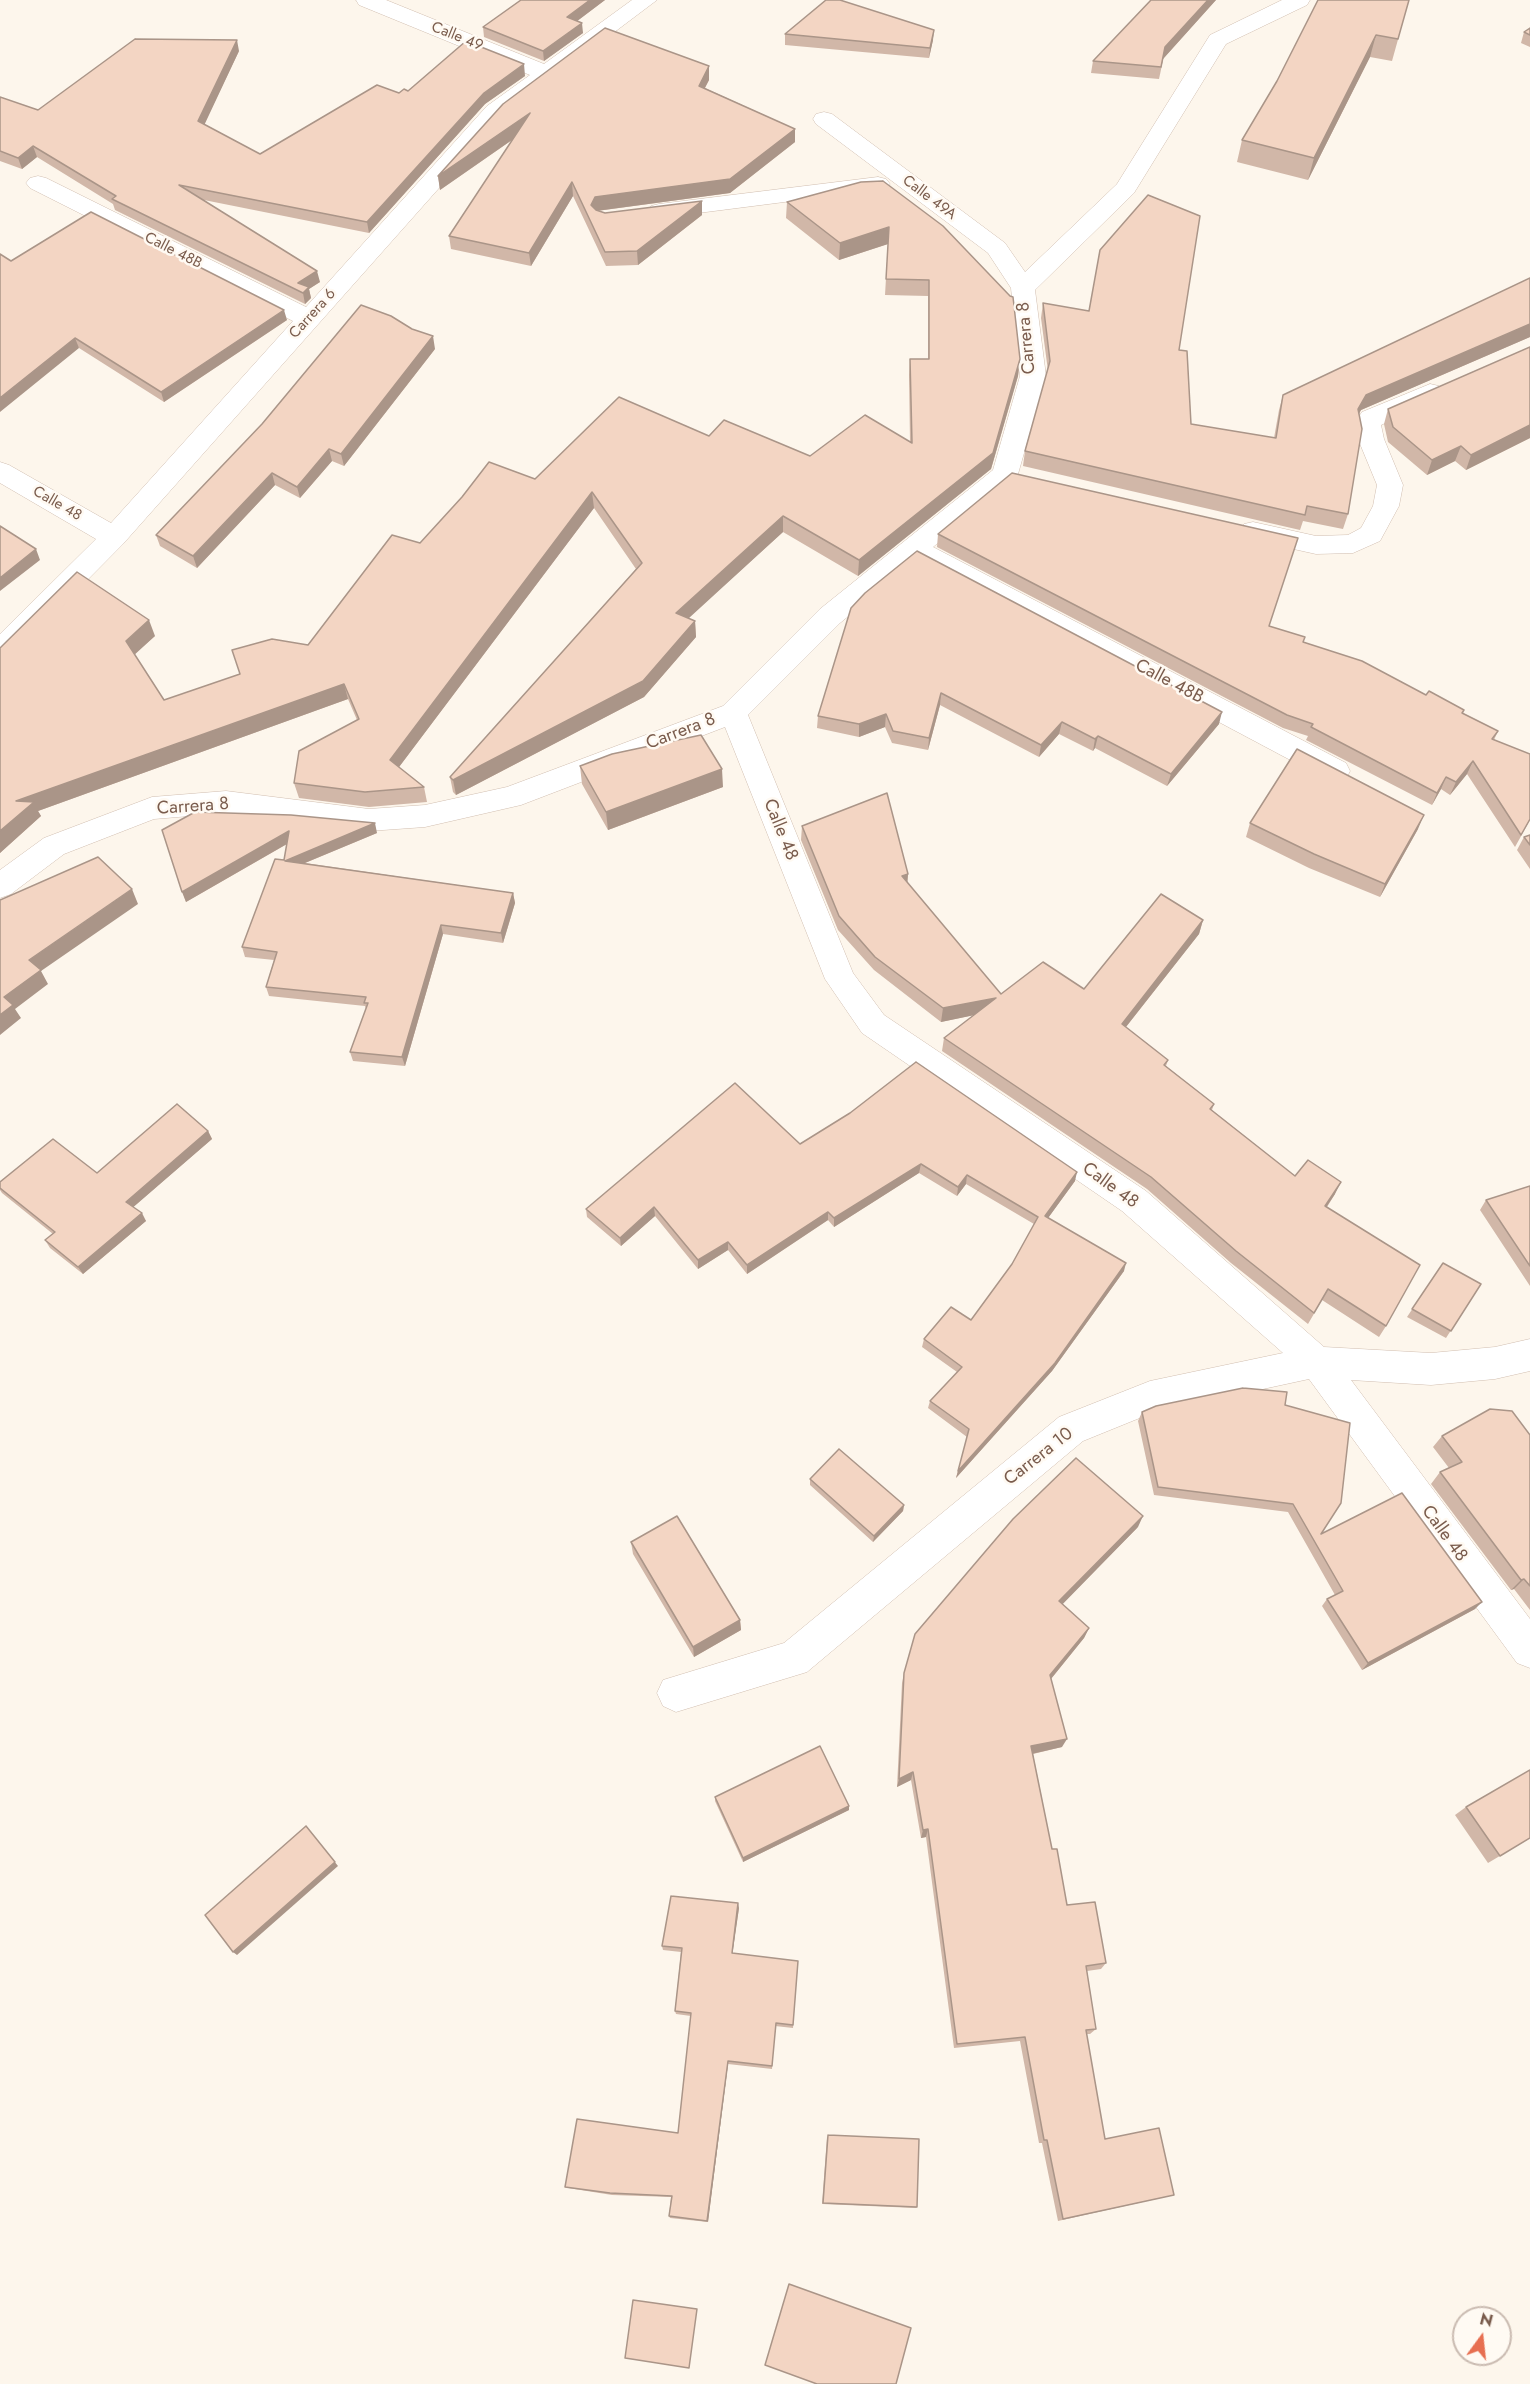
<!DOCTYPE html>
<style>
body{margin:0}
#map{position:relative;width:1530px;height:2384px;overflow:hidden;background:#fdf6ec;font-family:Jost,sans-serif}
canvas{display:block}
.north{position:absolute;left:1452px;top:2306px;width:60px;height:60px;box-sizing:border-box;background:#fffaf3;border:2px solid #cabbb1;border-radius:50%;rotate:15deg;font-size:16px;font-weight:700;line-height:24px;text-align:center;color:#7a5c4d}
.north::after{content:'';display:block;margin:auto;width:21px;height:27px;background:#e76f51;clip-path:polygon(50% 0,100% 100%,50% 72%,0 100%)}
</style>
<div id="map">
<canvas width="1530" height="2384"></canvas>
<div class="north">N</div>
</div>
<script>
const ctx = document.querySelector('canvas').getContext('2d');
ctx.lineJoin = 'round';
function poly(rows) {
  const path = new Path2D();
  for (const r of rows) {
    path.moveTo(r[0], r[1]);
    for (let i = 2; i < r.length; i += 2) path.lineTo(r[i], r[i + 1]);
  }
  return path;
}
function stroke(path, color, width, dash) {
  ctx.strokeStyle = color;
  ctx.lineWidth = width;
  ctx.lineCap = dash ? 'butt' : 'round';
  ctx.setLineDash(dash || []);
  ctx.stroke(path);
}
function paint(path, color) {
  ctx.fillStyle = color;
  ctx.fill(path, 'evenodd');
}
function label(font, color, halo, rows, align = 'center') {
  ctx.font = font + ' Jost,sans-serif';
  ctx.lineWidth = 5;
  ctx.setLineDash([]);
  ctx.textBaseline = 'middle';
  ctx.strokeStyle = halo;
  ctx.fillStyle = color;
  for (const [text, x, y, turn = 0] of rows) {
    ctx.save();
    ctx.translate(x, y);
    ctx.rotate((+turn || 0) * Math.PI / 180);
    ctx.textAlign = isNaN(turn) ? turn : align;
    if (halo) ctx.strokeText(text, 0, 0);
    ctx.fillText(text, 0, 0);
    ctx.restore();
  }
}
const minor = poly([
 [356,0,386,0,544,64,632,0,657,0,503,116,123,544,10,658,0,661,0,634,96,539,0,483,0,462,9,465,111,523,293,321,30,188,26,183,30,178,38,176,46,178,306,307,487,106,530,75,359,5,356,0],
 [1282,0,1310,0,1307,5,1226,44,1134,193,1035,290,1046,376,1018,474,1014,480,933,547,1346,763,1350,771,1346,779,1336,782,1326,779,916,561,840,623,748,715,853,973,884,1015,1146,1191,1324,1347,1431,1353,1495,1347,1530,1339,1530,1371,1495,1379,1431,1385,1351,1380,1530,1619,1530,1668,1517,1663,1309,1379,1152,1413,1083,1441,807,1672,676,1712,663,1706,657,1693,663,1680,784,1643,1059,1417,1150,1381,1283,1353,1122,1211,862,1033,825,979,725,727,521,805,425,827,369,831,226,813,154,819,64,854,11,894,0,898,0,870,44,838,152,797,226,791,369,809,425,805,507,787,723,706,820,609,993,470,1020,376,1011,288,988,253,816,124,813,119,816,114,824,112,832,114,1005,243,1025,272,1117,184,1210,35,1282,0],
 [878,177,886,179,890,184,886,189,659,218,651,216,647,211,651,206,659,204,878,177],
 [1430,384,1439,386,1443,392,1439,398,1381,425,1384,439,1403,485,1399,506,1380,541,1353,553,1316,554,1244,538,1240,531,1244,524,1253,522,1316,536,1348,535,1361,528,1373,506,1377,485,1358,439,1355,425,1358,418,1362,412,1430,384]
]);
const wall = poly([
 [521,0,605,0,577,21,583,33,544,61,484,37,483,27],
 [1151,0,1216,0,1163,59,1159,79,1091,73,1093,61],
 [1409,0,1392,61,1370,57,1308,180,1237,162,1242,140],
 [1530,28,1530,47,1521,43,1524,32],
 [785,34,933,40,929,58,785,45],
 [239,51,204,124,260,154,399,93,408,91,525,76,485,104,369,233,204,200,320,282,309,289,311,298,305,304,115,210,113,204,37,157,22,169,0,161,0,97,38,110],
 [709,66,709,80,705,88,795,129,795,142,730,193,597,211,605,213,702,215,638,265,606,266,573,196,531,266,451,249,449,236,512,140,440,190,438,176,503,104],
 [861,182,1020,359,1018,376,991,469,858,576,783,532,688,618,695,621,696,637,644,697,456,795,453,792,450,777,636,569,594,508,399,767,424,787,427,802,369,807,299,798,294,783,357,720,348,699,38,811,41,816,0,853,0,648,155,636,134,654,164,700,240,674,308,645,420,543,535,479,709,436,810,456,910,442,909,375,910,359,928,359,928,296,885,295,888,244,839,260,786,218,787,202],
 [11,261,287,320,164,402,79,348],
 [1530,278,1530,337,1361,410,1359,414,1348,514,1343,529,1303,521,1300,530,1023,466,1025,451,1048,371,1041,318,1043,303,1179,350,1191,424,1274,438,1279,410,1283,395],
 [1530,347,1530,438,1466,470,1455,461,1427,475,1388,442,1384,424,1388,409],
 [435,349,344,466,332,461,300,498,275,485,197,568,160,546,156,535],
 [938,534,1270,626,1303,642,1426,695,1464,710,1463,713,1498,731,1494,740,1530,820,1515,847,1467,774,1450,795,1441,789,1432,805,1306,740,1308,736,1283,728,937,547],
 [851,608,1219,724,1167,786,1095,748,1093,751,1059,734,1039,757,940,705,928,750,892,743,885,727,859,737,817,728,818,716],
 [580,766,723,787,608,830,582,784],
 [1250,823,1418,829,1380,897,1309,868,1246,837],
 [802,826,908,874,907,883,1001,994,1084,989,1203,920,1199,934,1126,1027,1168,1060,1166,1066,1214,1104,1212,1110,1295,1176,1335,1194,1327,1207,1386,1326,1379,1337,1322,1300,1308,1324,1231,1263,1147,1189,942,1051,944,1038,974,1015,941,1022,874,970,838,930,801,840],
 [162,830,377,833,305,863,513,893,515,903,503,943,443,934,405,1066,353,1061,350,1052,366,1009,365,1006,269,996,266,987,274,960,245,957,242,947,284,860,287,844,186,902],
 [1530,835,1530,869,1517,850,1524,837],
 [208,1131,212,1139,133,1207,146,1221,83,1274,50,1248,45,1240,53,1234,2,1193,0,1190,0,1182,97,1173],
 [800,1144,1075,1181,1048,1218,1124,1271,1052,1371,956,1478,967,1437,928,1408,930,1401,957,1372,922,1347,924,1339,971,1320,1012,1264,1034,1224,966,1184,957,1196,919,1173,834,1227,828,1220,747,1274,728,1250,698,1269,655,1216,621,1246,587,1217,586,1209],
 [1530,1186,1530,1286,1480,1210,1486,1200],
 [1443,1263,1481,1284,1446,1338,1407,1317],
 [1285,1405,1321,1534,1475,1609,1362,1670,1322,1606,1327,1599,1335,1595,1288,1512,1154,1495,1138,1421,1142,1412],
 [1530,1435,1530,1610,1514,1589,1511,1590,1431,1484,1440,1472,1449,1468,1433,1447,1442,1436],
 [810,1479,904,1505,903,1511,873,1542,810,1485],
 [1138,1527,1062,1604,1089,1628,1084,1638,1051,1679,1062,1747,1033,1754,1052,1849,1067,1905,1106,1963,1101,1969,1087,1971,1096,2029,1090,2034,1086,2034,1105,2139,1174,2195,1058,2221,1042,2143,1039,2143,1020,2041,954,2048,926,1837,921,1838,911,1780,897,1787,902,1683,904,1673],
 [631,1542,740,1620,741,1630,694,1657,633,1554],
 [715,1797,849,1806,849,1810,743,1862,715,1801],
 [1466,1807,1530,1838,1488,1863,1455,1815],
 [739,1908,732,1954,798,1961,793,2028,775,2026,772,2069,728,2064,708,2222,670,2218,669,2216,671,2197,612,2195,568,2188,565,2187,678,2133,691,2016,676,2014,675,2011,681,1952,663,1950,662,1946],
 [827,2137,917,2207,916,2208,822,2204]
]);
const shadedWall = poly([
 [590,0,605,0,568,28,567,17],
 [1208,0,1216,0,1163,59,1159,79,1165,47],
 [582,23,583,33,544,61,543,51],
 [934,30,933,40,929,58,930,48],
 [1376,35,1370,57,1308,180,1314,158],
 [237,40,239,51,201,132,198,121],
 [524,64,525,76,485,104,369,233,367,222,484,93],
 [709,66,709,80,699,99,699,86],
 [530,113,532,126,440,190,438,176],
 [795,129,795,142,730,193,596,211,591,205,595,197],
 [33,146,37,157,22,169,18,158],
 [572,182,573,196,531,266,529,253],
 [702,201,702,215,638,265,637,251],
 [889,227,888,244,839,260,840,243],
 [317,271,320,282,309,289,311,298,305,304,303,293,298,283],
 [284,310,287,320,164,402,161,392],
 [1530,324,1530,337,1361,410,1353,424,1358,409,1366,395],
 [433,336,435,349,344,466,341,454],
 [75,338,79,348,0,412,0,398],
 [1020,359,1018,376,991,469,858,576,859,560],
 [1530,425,1530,438,1466,470,1471,455],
 [1461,446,1455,461,1427,475,1432,460],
 [329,449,332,461,300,498,297,487],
 [272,473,275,485,197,568,193,556],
 [592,492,594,508,393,775,390,760],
 [783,516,783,532,677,629,676,613],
 [36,549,40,560,0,591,0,578],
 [149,620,155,636,132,657,126,641],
 [695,621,696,637,644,697,456,795,453,780],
 [344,684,348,699,38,811,41,816,0,853,0,831,16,801],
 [941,693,940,705,928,750,929,738],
 [1222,712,1219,724,1167,786,1171,774],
 [886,714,885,727,859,737,859,724],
 [1062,722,1059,734,1039,757,1041,745],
 [1098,736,1095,748,1093,751,1095,739],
 [1473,761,1467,774,1450,795,1456,782],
 [722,769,723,787,608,830,606,812],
 [1446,777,1441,789,1432,805,1437,793],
 [1424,815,1418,829,1380,897,1385,884],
 [375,823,377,833,288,870,285,861],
 [289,831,292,841,186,902,182,892],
 [908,874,907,888,902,876],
 [132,889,138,904,41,971,48,984,15,1009,21,1018,0,1035,0,1015,4,997,29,960],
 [513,893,515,903,503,943,501,933],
 [1203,920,1199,934,1118,1037,1122,1024],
 [441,925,443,934,405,1066,402,1057],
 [996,998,994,1011,941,1022,943,1008],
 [208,1131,212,1139,130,1210,126,1202],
 [921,1164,919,1173,834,1227,834,1218],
 [1077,1172,1075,1181,1043,1225,1045,1216],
 [967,1175,966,1184,957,1196,958,1187],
 [1341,1182,1335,1194,1319,1218,1325,1206],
 [654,1207,655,1216,621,1246,620,1238],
 [828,1212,828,1220,747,1274,747,1265],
 [142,1213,146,1221,83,1274,78,1267],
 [728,1242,728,1250,698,1269,698,1260],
 [1126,1263,1124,1271,1052,1371,956,1478,958,1471],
 [904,1505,903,1511,873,1542,874,1536],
 [1143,1516,1138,1527,1055,1612,1059,1601],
 [1524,1579,1514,1589,1511,1590,1521,1580],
 [1482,1602,1475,1609,1362,1670,1368,1663],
 [740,1620,741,1630,694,1657,693,1647],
 [1089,1628,1084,1638,1046,1685,1050,1675],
 [1067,1739,1062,1747,1027,1755,1031,1746],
 [913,1772,911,1780,897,1787,899,1779],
 [849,1806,849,1810,743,1862,743,1858],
 [928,1829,926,1837,921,1838,923,1830],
 [309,1830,338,1866,237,1955,233,1952],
 [738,1903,739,1908,732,1957,732,1953],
 [728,2061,728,2064,708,2222,707,2221]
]);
const building = poly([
 [521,0,590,0,567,17,582,23,543,51,483,27,521,0],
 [826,0,840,0,934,30,930,48,785,34,826,0],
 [1151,0,1208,0,1165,47,1161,67,1093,61,1151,0],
 [1318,0,1409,0,1398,39,1376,35,1314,158,1242,140,1277,81,1318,0],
 [605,28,709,66,699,86,795,129,730,179,595,197,591,205,596,210,605,213,702,201,637,251,605,252,572,182,529,253,449,236,530,113,438,176,503,104,605,28],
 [1530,28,1530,35,1524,32,1530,28],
 [135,39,237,40,198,121,260,154,377,85,399,93,404,89,408,91,466,41,524,64,484,93,367,222,179,185,317,271,298,283,309,287,303,293,112,199,116,196,33,146,18,158,0,151,0,97,38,110,135,39],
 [883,181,943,226,1010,296,1013,297,1020,359,993,453,859,560,783,516,676,613,695,621,643,681,453,780,450,777,642,563,592,492,390,760,424,787,365,792,294,783,299,751,359,719,344,684,16,801,34,802,0,831,0,648,77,572,149,620,126,641,164,700,240,674,232,650,272,639,308,645,392,535,420,543,462,497,489,462,535,479,619,397,709,436,724,420,810,456,865,415,912,443,910,359,929,359,929,280,886,279,889,227,840,243,787,202,861,182,883,181],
 [1148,195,1200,216,1179,350,1187,351,1191,424,1276,438,1283,395,1530,278,1530,324,1366,395,1358,409,1362,429,1348,514,1307,506,1305,515,1025,451,1050,361,1043,303,1089,311,1100,250,1148,195],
 [91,212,284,310,161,392,75,338,0,398,0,254,11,261,91,212],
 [361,305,391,316,412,329,433,336,341,454,329,449,297,487,272,473,193,556,156,535,262,424,361,305],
 [1530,347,1530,425,1471,455,1461,446,1432,460,1393,427,1388,409,1530,347],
 [1012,473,1298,538,1269,626,1305,637,1303,642,1362,661,1426,695,1429,691,1464,710,1462,713,1498,731,1492,739,1530,754,1530,819,1521,835,1473,761,1456,782,1446,777,1437,793,1311,727,1313,724,1287,715,938,534,1012,473],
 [0,526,36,549,0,578,0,526],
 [917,551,1222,712,1171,774,1098,736,1095,739,1062,722,1041,745,941,693,929,738,893,731,886,714,859,724,818,716,851,608,865,593,917,551],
 [701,735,722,769,606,812,580,766,612,754,701,735],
 [1297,749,1424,815,1385,884,1314,854,1250,823,1297,749],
 [887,793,908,874,902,876,1001,994,1043,962,1084,989,1161,894,1203,920,1122,1024,1168,1060,1164,1065,1214,1104,1210,1109,1295,1176,1308,1160,1341,1182,1325,1206,1420,1265,1386,1326,1328,1289,1314,1313,1236,1251,1151,1177,944,1038,996,998,943,1008,875,957,839,916,802,826,887,793],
 [195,812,291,815,375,823,285,861,513,893,501,933,441,925,402,1057,350,1052,368,1003,364,1003,366,997,266,987,277,952,242,947,275,859,284,860,289,831,182,892,162,830,195,812],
 [1530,835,1530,845,1524,837,1530,835],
 [98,857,132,889,29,960,41,970,4,997,13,1005,0,1015,0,900,98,857],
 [916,1062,1077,1172,1045,1216,1126,1263,1055,1363,958,1471,969,1429,930,1401,962,1367,924,1339,951,1307,971,1320,1012,1264,1038,1217,967,1175,958,1187,921,1164,834,1218,828,1212,747,1265,728,1242,698,1260,654,1207,620,1238,586,1209,735,1083,800,1144,850,1113,916,1062],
 [177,1104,208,1131,126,1202,142,1213,78,1267,45,1240,55,1232,0,1188,0,1182,53,1139,97,1173,177,1104],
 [1530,1186,1530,1266,1486,1200,1530,1186],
 [1443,1263,1481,1284,1451,1331,1412,1309,1443,1263],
 [1243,1388,1287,1392,1285,1405,1350,1423,1341,1503,1321,1534,1402,1493,1482,1602,1368,1663,1327,1599,1343,1591,1293,1504,1158,1487,1142,1412,1156,1406,1243,1388],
 [1490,1409,1512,1411,1530,1435,1530,1586,1524,1579,1521,1580,1440,1472,1462,1462,1442,1436,1490,1409],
 [839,1449,904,1505,874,1536,810,1479,839,1449],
 [1076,1458,1143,1516,1059,1601,1089,1628,1050,1675,1067,1739,1031,1746,1052,1849,1057,1849,1067,1905,1095,1902,1106,1963,1086,1966,1096,2029,1086,2030,1105,2139,1159,2128,1174,2195,1063,2219,1047,2140,1044,2140,1025,2037,957,2044,928,1829,923,1830,913,1772,899,1779,904,1673,915,1634,1013,1519,1076,1458],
 [677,1516,740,1620,693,1647,631,1542,677,1516],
 [820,1746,849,1806,743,1858,715,1797,820,1746],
 [1530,1770,1530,1838,1500,1856,1466,1807,1530,1770],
 [306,1826,335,1862,233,1952,205,1915,306,1826],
 [671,1896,738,1903,732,1953,798,1961,793,2025,776,2023,772,2066,728,2061,707,2221,669,2216,672,2196,610,2193,565,2187,577,2119,678,2133,691,2013,675,2011,682,1948,662,1946,671,1896],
 [828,2135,919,2139,917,2207,823,2203,828,2135],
 [789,2284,911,2328,896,2384,817,2384,765,2365,789,2284],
 [633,2300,697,2309,689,2368,625,2358,633,2300]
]);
const farStreetnames = [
 ["Calle 49",457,37,22],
 ["Calle 49A",929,198,37],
 ["Calle 48B",173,251,27],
 ["Carrera 6",313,314,-48],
 ["Calle 48",57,504,30]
];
const streetNames = [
 ["Carrera 8",1027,338,-95],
 ["Calle 48B",1169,682,28],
 ["Carrera 8",681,732,-21],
 ["Carrera 8",193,807,-4],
 ["Calle 48",780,830,68],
 ["Calle 48",1110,1186,36],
 ["Carrera 10",1039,1457,-38],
 ["Calle 48",1444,1534,54]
];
stroke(minor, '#d1beb0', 1);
paint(minor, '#fff');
paint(wall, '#d1b7a8');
paint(shadedWall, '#aa9588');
paint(building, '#f3d5c3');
stroke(building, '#aa9588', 1.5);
label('15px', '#7a5c4d', '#fffaf3', farStreetnames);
label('18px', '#7a5c4d', '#fffaf3', streetNames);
</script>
